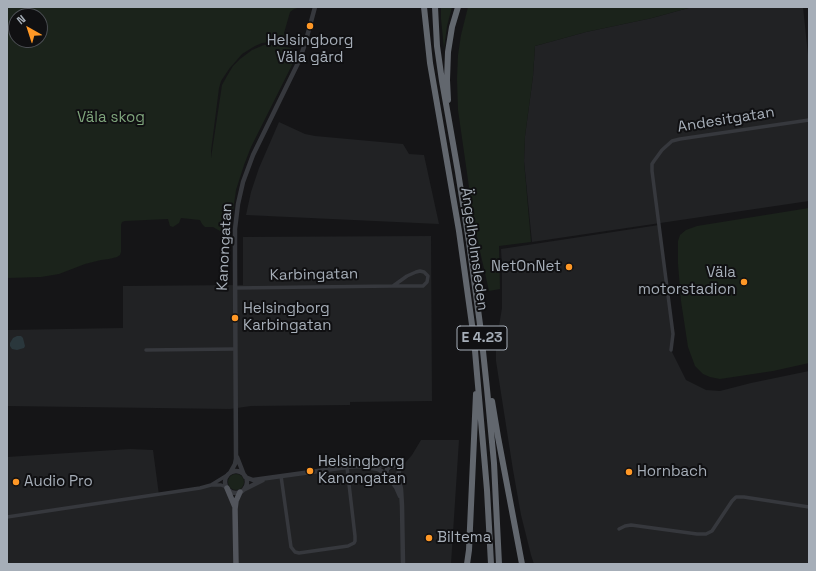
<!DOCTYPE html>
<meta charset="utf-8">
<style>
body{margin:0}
#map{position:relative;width:816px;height:571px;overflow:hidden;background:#151517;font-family:"Space Grotesk",sans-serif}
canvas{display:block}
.frame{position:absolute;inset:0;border:8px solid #a6aeb8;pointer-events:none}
.north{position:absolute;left:8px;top:8px;width:40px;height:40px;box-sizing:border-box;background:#101012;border:1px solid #4c4f54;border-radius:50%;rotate:321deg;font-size:11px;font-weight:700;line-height:16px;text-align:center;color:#a6aeb8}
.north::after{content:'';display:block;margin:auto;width:14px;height:18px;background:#ff9826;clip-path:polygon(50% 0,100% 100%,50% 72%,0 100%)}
</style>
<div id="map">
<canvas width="816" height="571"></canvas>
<div class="frame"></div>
<div class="north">N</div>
</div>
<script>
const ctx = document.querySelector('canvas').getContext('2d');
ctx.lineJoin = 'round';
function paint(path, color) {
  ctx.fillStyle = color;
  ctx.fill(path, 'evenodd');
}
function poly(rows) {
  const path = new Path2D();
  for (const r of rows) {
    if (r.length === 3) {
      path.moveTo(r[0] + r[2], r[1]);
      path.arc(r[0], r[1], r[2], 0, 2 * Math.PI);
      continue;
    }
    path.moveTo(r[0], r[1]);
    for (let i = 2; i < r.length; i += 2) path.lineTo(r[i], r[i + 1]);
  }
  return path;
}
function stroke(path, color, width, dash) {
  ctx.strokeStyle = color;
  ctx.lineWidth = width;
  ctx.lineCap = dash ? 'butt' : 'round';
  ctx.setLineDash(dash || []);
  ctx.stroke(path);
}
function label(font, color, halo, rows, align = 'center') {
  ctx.font = font + ' "Space Grotesk",sans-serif';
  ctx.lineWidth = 4;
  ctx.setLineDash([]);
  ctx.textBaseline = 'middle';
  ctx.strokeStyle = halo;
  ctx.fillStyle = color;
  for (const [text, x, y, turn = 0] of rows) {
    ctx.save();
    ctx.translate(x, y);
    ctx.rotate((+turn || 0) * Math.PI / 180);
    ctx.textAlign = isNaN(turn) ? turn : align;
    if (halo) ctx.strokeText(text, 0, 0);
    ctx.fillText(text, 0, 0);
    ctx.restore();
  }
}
const built = poly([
 [692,7,803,7,809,64,809,201,532,242,524,161,525,136,533,76,535,46,586,32,652,18],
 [279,122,305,134,315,136,403,144,409,154,424,155,439,224,246,215,251,192,259,168],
 [659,225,673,334,671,350,686,380,706,390,720,391,751,383,809,371,809,564,534,564,531,555,521,515,513,470,496,361,496,344,502,308,502,267,501,249],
 [431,236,432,401,350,402,350,405,251,406,230,409,7,406,7,330,123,328,123,286,243,285,243,237],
 [421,440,459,440,451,564,7,564,7,457,130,449,153,450,159,495,216,485,224,487,237,505,242,492,249,487,271,478,348,468,368,467,384,472,394,469,405,463,412,455]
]);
const green = poly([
 [7,7,306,7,301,7,294,9,290,12,284,33,286,38,293,41,291,46,271,42,262,43,255,46,242,54,236,61,229,69,221,81,219,88,211,151,211,158,222,85,227,76,233,66,240,59,252,50,264,45,273,45,291,48,294,51,295,53,292,59,294,61,251,147,244,165,236,190,231,226,225,226,223,230,220,231,213,227,205,227,202,224,200,220,181,218,179,223,173,227,170,226,168,219,125,221,122,222,121,225,121,252,120,255,117,257,109,259,101,260,85,264,59,274,41,277,7,278],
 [16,16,40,16,40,40,16,40],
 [441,7,452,7,447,26,444,49,441,19],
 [468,7,692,7,652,18,586,32,535,46,533,76,525,136,524,161,531,242,499,246,500,289,489,291,475,229,458,110,457,79,458,55,461,35],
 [809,208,809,363,773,371,720,379,710,377,703,374,695,366,688,347,681,301,678,264,678,241,680,235,686,230,697,226],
 [236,482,8]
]);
const water = poly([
 [17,336,21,336,23,338,25,346,24,348,17,350,12,349,10,346,10,343,13,338]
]);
const minor = poly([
 [235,288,393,286,407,276,416,272,420,271,424,272,428,276,427,282,423,286,393,286],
 [146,350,235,349],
 [671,350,673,334,652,171,652,164,654,161,662,150,672,141,680,139,809,120],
 [281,476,291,547,295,552,299,553,348,546,354,543,355,541,355,536,347,467],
 [212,485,221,485,226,487],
 [7,517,200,488,211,485,229,474],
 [619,529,625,526,631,525,697,534,706,534,712,531,732,501,736,497,744,497,809,507]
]);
const tertiary = poly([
 [237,457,244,475],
 [364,465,369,464,390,466],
 [236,482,11],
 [230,473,235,464,236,459,235,263,235,229,238,204,243,182,253,155,299,61,305,44,315,7],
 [398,476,401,489,402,506,403,564],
 [245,477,253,480,347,467,360,466,378,469,386,474,389,478,394,479,398,476,399,471,396,466,391,466,387,469,386,474],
 [389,478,396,487,400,496],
 [245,489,263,480]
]);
const primary = poly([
 [227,488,235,507],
 [236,564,235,509,236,501,240,492]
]);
const motorway = poly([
 [424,7,430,63,459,231,474,339,487,490,491,564],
 [435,7,437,46,442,81,458,172,469,242,481,332,487,389,494,463,499,564],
 [448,100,447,80,448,52,452,27,458,7],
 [492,401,498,437,522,564],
 [467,564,469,550,476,394]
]);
const markers = [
 [310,26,4,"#ff9826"],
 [569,267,4,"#ff9826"],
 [744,282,4,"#ff9826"],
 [235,318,4,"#ff9826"],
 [310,471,4,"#ff9826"],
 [629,472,4,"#ff9826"],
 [16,482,4,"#ff9826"],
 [429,538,4,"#ff9826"]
];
const shields = [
 [482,338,50]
];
const shieldNames = [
 ["E 4.23",482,338]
];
const poiNames = [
 ["Helsingborg",310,41,"center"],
 ["Väla gård",310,58,"center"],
 ["NetOnNet",561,267,"right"],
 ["Väla",736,273,"right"],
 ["motorstadion",736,290,"right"],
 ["Helsingborg",243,309],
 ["Karbingatan",243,326],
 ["Helsingborg",318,462],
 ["Kanongatan",318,479],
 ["Hornbach",637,472],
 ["Audio Pro",24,482],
 ["Biltema",437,538]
];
const parkNames = [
 ["Väla skog",111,118]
];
const streetNames = [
 ["Andesitgatan",726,120,-9],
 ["Kanongatan",225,247,-87],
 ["Ängelholmsleden",474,249,82],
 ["Karbingatan",314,275,-1]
];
paint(built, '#212224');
paint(green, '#1b231b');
paint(water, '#2a373c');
stroke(minor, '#36383d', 3.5);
stroke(tertiary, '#36383d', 4.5);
stroke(primary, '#52555c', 5.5);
stroke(motorway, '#62676e', 6);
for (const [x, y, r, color] of markers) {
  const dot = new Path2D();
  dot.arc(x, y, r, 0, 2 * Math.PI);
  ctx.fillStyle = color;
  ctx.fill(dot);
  stroke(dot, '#101012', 1.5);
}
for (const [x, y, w] of shields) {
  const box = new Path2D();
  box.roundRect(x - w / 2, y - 12, w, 24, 3);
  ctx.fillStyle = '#101012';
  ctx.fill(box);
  stroke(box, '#a6aeb8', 1);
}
label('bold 14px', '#a6aeb8', null, shieldNames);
label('15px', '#a6aeb8', '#101012', poiNames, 'left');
label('15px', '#7fa57c', '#101012', parkNames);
label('15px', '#a6aeb8', '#101012', streetNames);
</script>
